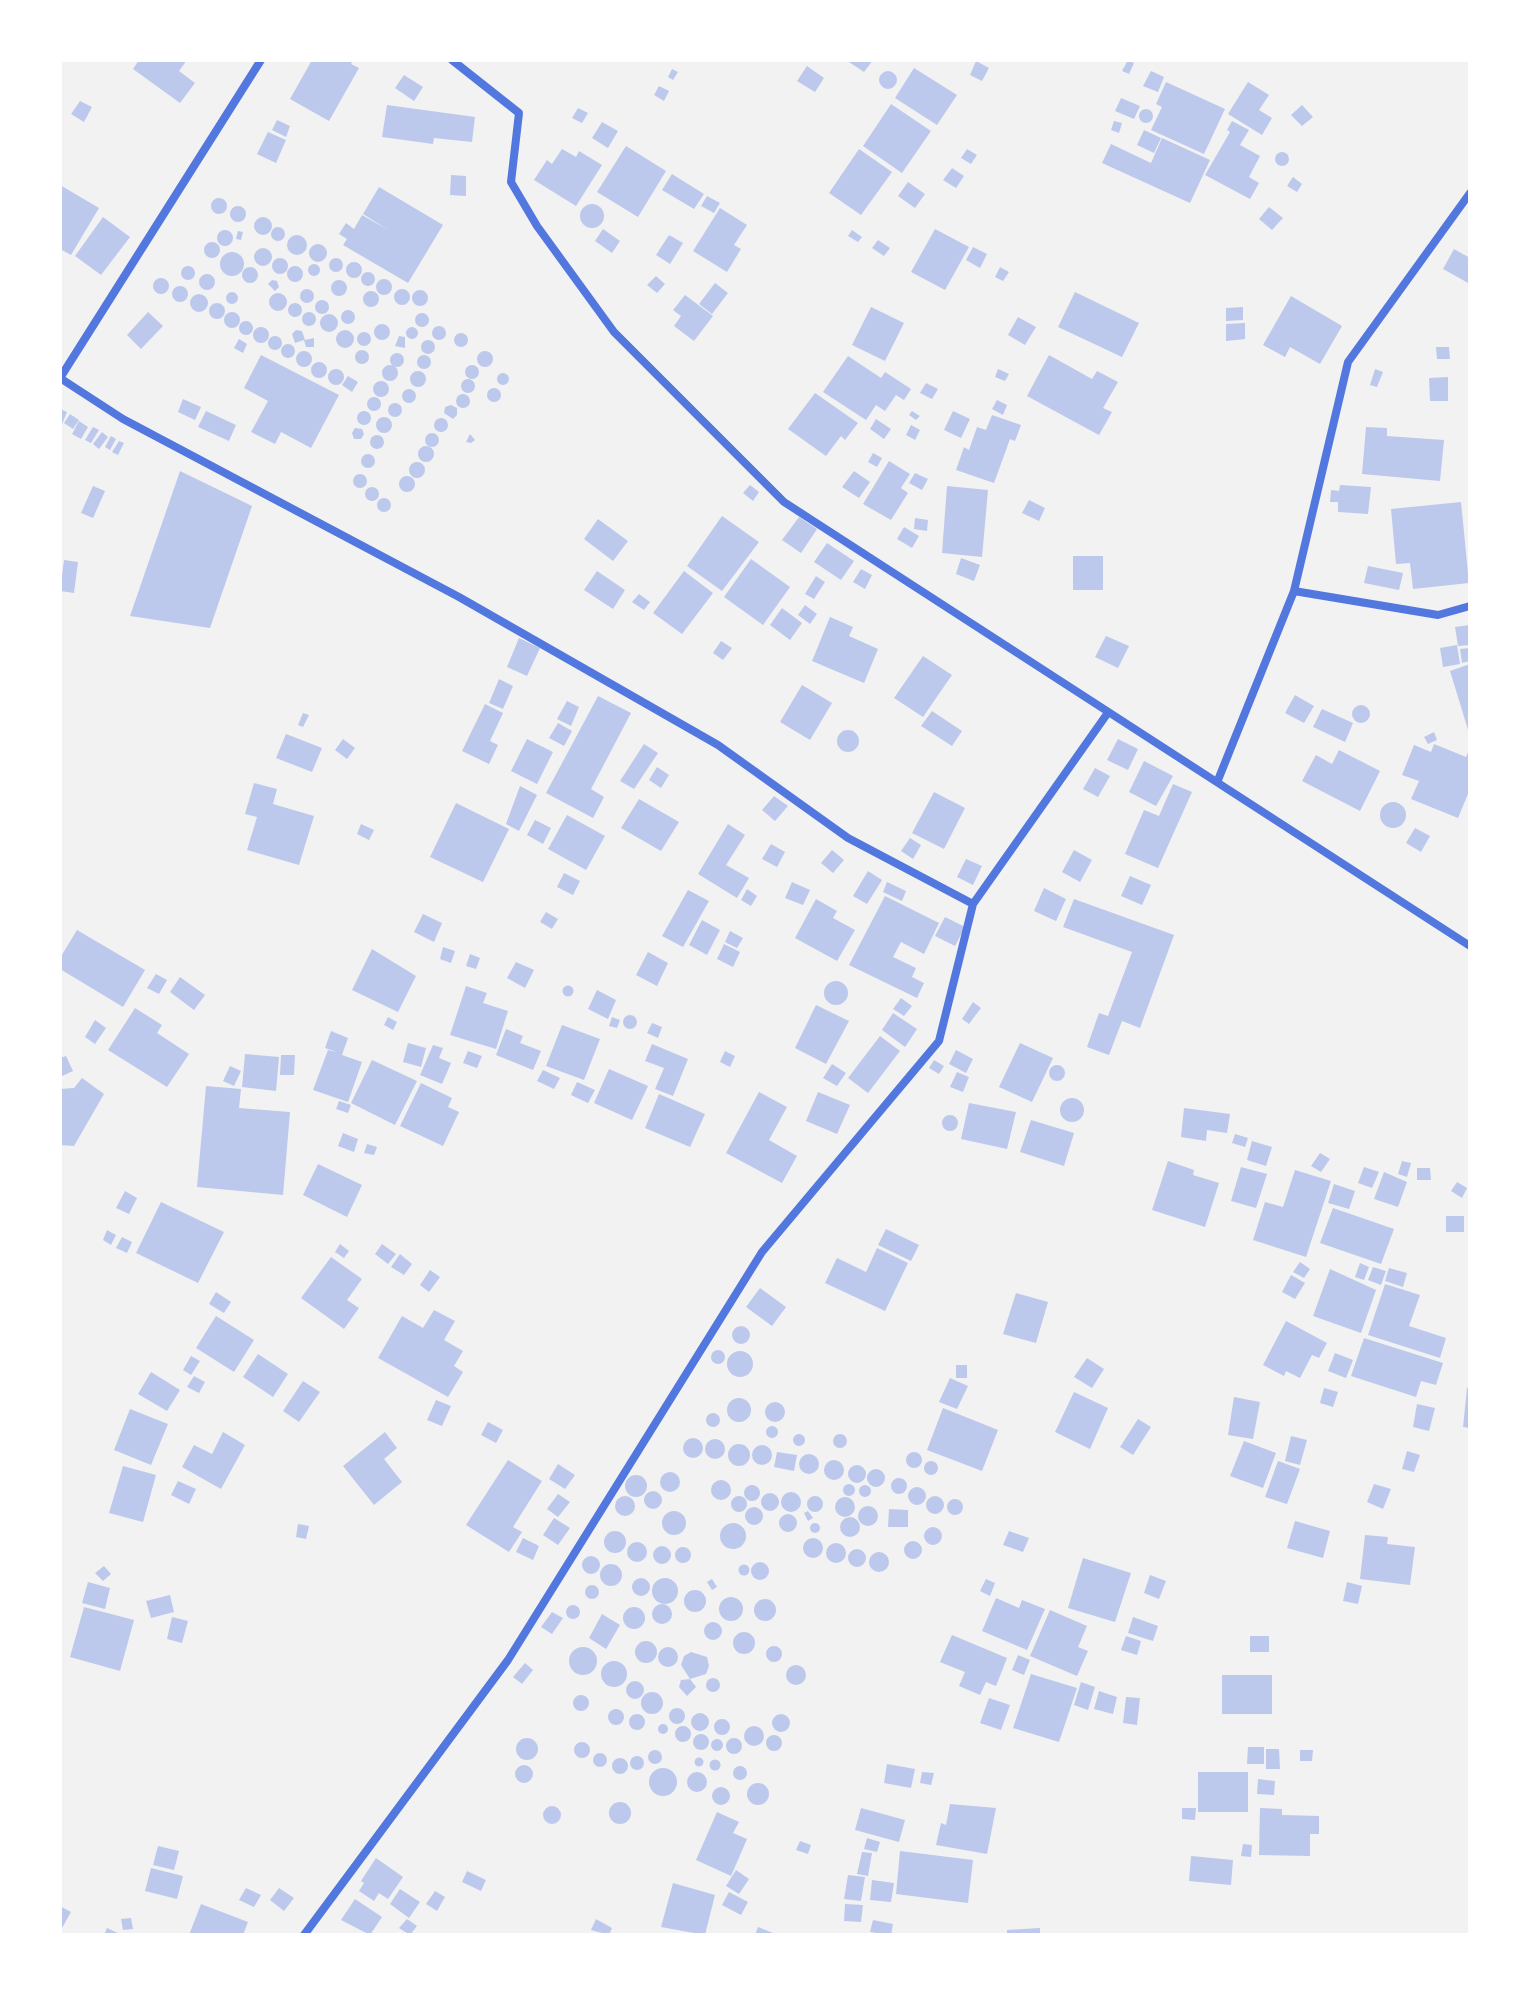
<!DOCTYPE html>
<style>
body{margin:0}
#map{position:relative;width:1530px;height:1995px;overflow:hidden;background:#f2f2f2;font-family:"PT Sans Narrow",sans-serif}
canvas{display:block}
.frame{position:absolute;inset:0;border:62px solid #fff;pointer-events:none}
</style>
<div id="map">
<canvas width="1530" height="1995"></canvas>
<div class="frame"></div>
</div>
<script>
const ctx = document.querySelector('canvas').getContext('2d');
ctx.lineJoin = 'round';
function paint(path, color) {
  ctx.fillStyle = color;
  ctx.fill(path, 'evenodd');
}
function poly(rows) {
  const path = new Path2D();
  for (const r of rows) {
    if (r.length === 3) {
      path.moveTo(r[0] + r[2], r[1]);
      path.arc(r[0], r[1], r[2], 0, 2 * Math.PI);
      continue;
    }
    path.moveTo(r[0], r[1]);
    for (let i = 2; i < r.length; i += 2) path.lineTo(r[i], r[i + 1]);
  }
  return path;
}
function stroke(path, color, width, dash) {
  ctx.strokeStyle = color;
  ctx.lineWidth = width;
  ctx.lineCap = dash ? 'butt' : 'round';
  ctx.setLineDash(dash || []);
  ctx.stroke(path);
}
const building = poly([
 [139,60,187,60,179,71,195,83,180,103,133,69],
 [312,60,353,60,351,64,359,68,329,121,290,99],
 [846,60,873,60,864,72],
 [1128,60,1134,63,1129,74,1122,71],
 [976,61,989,68,982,81,970,75],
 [807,66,824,78,815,92,797,81],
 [914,68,957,95,937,125,895,98],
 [672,69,678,72,673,80,668,77],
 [1151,71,1164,77,1158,92,1143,86],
 [888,80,9],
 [404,75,423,87,414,101,395,88],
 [1166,82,1225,109,1204,154,1151,130,1162,107,1156,104],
 [1248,82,1269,95,1259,110,1272,118,1262,135,1228,114],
 [659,86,669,91,664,101,654,95],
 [1121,98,1140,106,1134,119,1115,111],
 [80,101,92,107,84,122,71,114],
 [891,104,931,131,902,173,863,146],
 [387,105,475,117,472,142,434,138,433,144,382,137],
 [1302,105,1313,117,1302,126,1291,115],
 [578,108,588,113,582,123,572,118],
 [1146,116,7],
 [277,120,290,126,286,137,272,130],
 [1114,121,1122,123,1119,133,1111,130],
 [1232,121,1249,130,1240,145,1260,156,1249,177,1259,183,1250,199,1205,175,1230,132,1227,130],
 [602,122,618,131,608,148,592,138],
 [1144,130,1161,138,1154,153,1137,145],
 [268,132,286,140,276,163,257,154],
 [1162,138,1210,160,1190,203,1102,163,1111,144,1151,163],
 [626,146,666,171,638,217,597,192],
 [562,149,576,157,579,151,602,165,576,206,534,180,547,160,552,164],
 [859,149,892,172,861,215,829,193],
 [967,149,977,155,971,164,961,158],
 [1282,159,7],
 [952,168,964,176,956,188,943,180],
 [672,174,704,194,694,209,662,190],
 [451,175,466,176,466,196,450,195],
 [1293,177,1302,184,1297,192,1287,186],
 [908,182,925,194,915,208,898,196],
 [60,185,99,208,71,255,60,249],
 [379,187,443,225,408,283,343,245,347,239,339,234,346,223,354,229,362,215,388,230,363,214],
 [707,196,720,203,714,213,701,206],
 [219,206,8],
 [592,216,12],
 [238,214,8],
 [1269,207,1283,218,1272,230,1259,219],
 [720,208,747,225,734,245,741,249,727,272,693,251],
 [103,217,130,237,101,275,75,256],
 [263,226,9],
 [278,234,7],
 [603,229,620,241,612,253,595,241],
 [935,229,969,247,945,290,911,272],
 [852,230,862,237,858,242,848,236],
 [225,238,8],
 [238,231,243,232,241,240,236,239],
 [669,235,683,243,670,264,656,255],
 [297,245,10],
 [878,240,890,248,884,256,872,248],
 [212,250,8],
 [318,253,9],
 [973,247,987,254,980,268,966,260],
 [263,257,9],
 [1454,249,1470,258,1470,284,1443,269],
 [232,264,12],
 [280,266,8],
 [336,265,7],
 [354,270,8],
 [314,270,6],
 [188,273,7],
 [295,274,8],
 [1000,267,1009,272,1003,281,995,277],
 [250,275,8],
 [368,279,7],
 [207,282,8],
 [656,276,665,284,657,293,647,285],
 [161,286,8],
 [384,287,8],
 [339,288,8],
 [272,280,277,281,279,287,275,291,268,284],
 [715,283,728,293,712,314,699,304],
 [180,294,8],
 [307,296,7],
 [402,297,8],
 [420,298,8],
 [371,299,8],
 [232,298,6],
 [1075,292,1139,323,1122,357,1058,327],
 [278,302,9],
 [199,303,9],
 [685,295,713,316,694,341,674,326,681,316,673,310],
 [1291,296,1342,326,1320,364,1290,347,1285,357,1263,345],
 [322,307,7],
 [217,311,8],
 [295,310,7],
 [871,307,904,323,885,361,852,345],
 [1243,307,1243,320,1226,321,1226,308],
 [348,317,7],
 [309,319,7],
 [148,312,163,326,141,349,127,335],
 [232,320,8],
 [422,320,7],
 [329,323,9],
 [1018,317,1036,327,1025,345,1008,335],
 [246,328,7],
 [1245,323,1245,339,1226,341,1226,324],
 [382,332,8],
 [439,333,7],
 [412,333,6],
 [261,335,8],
 [296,330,302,331,305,340,314,338,314,347,306,347,304,340,295,343,292,334],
 [345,339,9],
 [364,339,7],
 [461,340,7],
 [275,343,7],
 [399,336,405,337,405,348,395,346],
 [239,339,247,344,243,353,234,348],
 [428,347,7],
 [288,351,7],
 [1436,347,1449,347,1450,359,1437,359],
 [362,357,7],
 [304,359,8],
 [485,359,8],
 [397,360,7],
 [424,362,7],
 [261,355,339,395,311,448,281,432,275,444,251,432,268,401,244,388],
 [1049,355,1092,379,1097,371,1118,382,1103,408,1112,412,1099,435,1027,396],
 [848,356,881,378,885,372,911,389,904,400,896,395,885,411,876,405,866,420,823,392],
 [319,370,8],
 [472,372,7],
 [390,373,8],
 [998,369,1009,374,1005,381,995,377],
 [1375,369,1383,372,1377,387,1370,385],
 [336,377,8],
 [418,379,8],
 [503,379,6],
 [348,376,358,382,352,392,342,385],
 [1448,377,1448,401,1430,401,1429,378],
 [468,386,7],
 [381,389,8],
 [926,383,938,389,932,399,920,393],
 [494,395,7],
 [409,396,7],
 [815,393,858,423,845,440,841,436,826,456,788,429],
 [463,401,7],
 [374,404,7],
 [183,399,201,407,195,420,178,412],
 [997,400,1007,405,1003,415,992,409],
 [395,410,7],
 [451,405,457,408,457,415,453,419,444,413,445,407],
 [60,409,67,412,60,429],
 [206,411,236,425,229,441,198,427],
 [912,411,920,416,916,420,909,415],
 [953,411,970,419,961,438,944,430],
 [364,418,7],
 [70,414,79,420,73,429,64,423],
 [992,415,1021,425,1015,441,1010,439,994,483,956,470,964,447,969,450,977,427,986,430],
 [384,425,8],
 [441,425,7],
 [876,419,891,429,884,439,870,429],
 [79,421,88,427,81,439,72,434],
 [911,425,920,430,915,440,906,435],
 [93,427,99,430,91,443,85,440],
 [1366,427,1387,428,1387,436,1444,440,1440,481,1362,474],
 [355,428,362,429,364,434,361,439,354,439,352,433],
 [102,432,108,437,99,449,93,444],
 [432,440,7],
 [470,434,475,440,471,443,466,442],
 [377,442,7],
 [111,436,116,439,110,450,105,447],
 [119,441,124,443,118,455,112,452],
 [426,454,8],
 [873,453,882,458,877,467,868,462],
 [368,461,7],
 [889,461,910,474,901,488,908,493,891,520,863,504],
 [417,470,8],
 [180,471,252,506,210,628,130,616],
 [854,471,870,482,859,498,842,487],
 [915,473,928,479,922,490,909,483],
 [360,481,7],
 [407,484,8],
 [750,485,759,492,753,501,743,493],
 [1340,485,1371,487,1368,514,1338,512,1338,502,1330,502,1331,490,1339,491],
 [93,486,105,491,93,518,81,513],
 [947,486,988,490,982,557,942,553],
 [372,494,7],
 [384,505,7],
 [1029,500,1045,508,1039,521,1022,513],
 [1461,502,1469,583,1413,589,1410,563,1396,564,1391,509],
 [722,516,759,542,722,591,687,566],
 [799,517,817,529,801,553,782,540],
 [915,518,928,520,927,531,914,529],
 [598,519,628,541,613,561,584,539],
 [904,527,919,536,912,548,897,539],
 [827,543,854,561,841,580,814,562],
 [1073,556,1103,556,1103,590,1073,590],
 [961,558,980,565,974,581,956,574],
 [751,559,790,587,763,625,724,597],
 [64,560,78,562,74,593,60,591],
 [1368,566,1403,573,1399,590,1364,583],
 [861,569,872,575,865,589,853,582],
 [597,571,625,590,613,609,584,590],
 [684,571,713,593,682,634,653,613],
 [816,576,825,582,814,599,805,594],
 [639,594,650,602,644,610,632,602],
 [805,605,817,614,810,624,798,615],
 [782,608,802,623,790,640,770,625],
 [830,617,853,627,849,636,878,649,864,683,812,661],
 [1470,625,1470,645,1458,646,1455,627],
 [1106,636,1129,646,1118,668,1095,657],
 [519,638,540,648,527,676,507,667],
 [721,641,732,648,723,660,713,653],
 [1457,645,1460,664,1443,667,1440,648],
 [1470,648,1470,661,1462,663,1460,649],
 [923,656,952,675,923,717,894,698],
 [1470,664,1470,733,1469,733,1450,671],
 [499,679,513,686,503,709,489,703],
 [802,685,832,703,810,740,780,722],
 [1295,695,1314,706,1304,723,1285,713],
 [598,696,631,713,591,789,604,797,593,818,546,793],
 [567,701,579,707,571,726,557,719],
 [485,704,503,713,490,741,498,745,489,764,462,751],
 [1361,714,9],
 [1322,709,1353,723,1345,742,1313,727],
 [932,711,962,731,952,746,921,726],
 [303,713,309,715,303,727,298,725],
 [558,723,572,731,564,746,549,738],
 [848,741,11],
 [1434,732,1437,740,1428,744,1424,737],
 [286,734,322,748,312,772,276,758],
 [343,739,355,748,347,759,335,750],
 [527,739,553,752,537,784,511,771],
 [1118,739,1138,749,1128,770,1107,760],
 [644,744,658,753,634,789,620,781],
 [1434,744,1466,757,1470,748,1470,789,1458,818,1411,799,1419,781,1402,775,1414,745,1431,752],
 [1339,750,1380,771,1360,811,1302,781,1316,755,1332,764],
 [1144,761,1173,776,1156,806,1129,792],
 [657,767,669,775,661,788,649,780],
 [1095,768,1110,776,1098,797,1083,789],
 [254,783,277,789,273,804,314,816,299,865,247,850,257,817,245,814],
 [1173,784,1192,792,1158,868,1125,854,1144,810,1159,816],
 [520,786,537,795,519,831,506,824],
 [934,792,965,808,944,849,912,833],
 [774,796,788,806,775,821,762,810],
 [639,799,679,822,661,851,621,828],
 [1393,815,13],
 [456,803,509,829,483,882,430,857],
 [567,815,605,836,586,870,548,849],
 [535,820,551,828,543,844,527,835],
 [361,824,374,830,369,840,357,834],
 [728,824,745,835,726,865,749,878,737,898,698,874],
 [1415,828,1430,836,1421,852,1406,843],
 [910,838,921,845,913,859,901,851],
 [771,844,785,852,777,867,762,859],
 [832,850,844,860,833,873,821,863],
 [1074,850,1092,860,1080,882,1062,872],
 [966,859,982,866,973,885,957,877],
 [868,871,882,880,867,904,853,896],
 [564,873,580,881,573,895,557,887],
 [1130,876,1151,885,1142,905,1121,896],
 [792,882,810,890,803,905,785,898],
 [887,882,906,891,902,901,883,892],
 [1044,888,1066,899,1056,921,1034,911],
 [747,889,757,896,751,906,741,900],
 [688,890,709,901,683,947,662,936],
 [885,896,939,923,924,954,901,942,893,957,916,968,912,977,924,983,917,998,849,965],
 [816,899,837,911,833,918,855,930,837,961,795,938],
 [1074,899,1174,935,1140,1028,1122,1021,1109,1055,1087,1047,1099,1013,1108,1016,1132,952,1063,927],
 [546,912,558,919,552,929,540,922],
 [423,914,442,923,434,942,414,932],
 [945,917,965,927,955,946,935,936],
 [702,920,720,930,707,955,689,945],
 [77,930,145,970,123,1007,60,969,60,958],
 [730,931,743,938,737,948,725,942],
 [724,944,740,952,733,967,717,959],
 [443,947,455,951,451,963,440,959],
 [372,949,416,976,398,1012,352,990],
 [648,952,668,963,657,986,636,975],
 [470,954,480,958,476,969,466,966],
 [516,962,534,970,525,988,507,978],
 [156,974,167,980,159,994,147,988],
 [180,977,205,995,194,1010,170,992],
 [836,993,12],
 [568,991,5.5],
 [466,986,487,993,483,1003,508,1011,496,1049,450,1035],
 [597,990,616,1000,608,1019,588,1009],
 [901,998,912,1006,904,1016,893,1009],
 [973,1002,981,1008,969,1024,962,1019],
 [816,1005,849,1021,826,1064,795,1048],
 [135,1008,162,1025,157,1033,189,1054,167,1087,108,1050],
 [893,1013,917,1029,905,1047,882,1030],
 [630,1022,7],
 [388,1017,397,1022,393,1030,384,1025],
 [612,1017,620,1020,617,1028,609,1026],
 [95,1020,106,1028,95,1044,85,1037],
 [652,1023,662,1027,658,1038,647,1033],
 [562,1025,600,1039,584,1080,546,1066],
 [506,1029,523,1036,520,1043,541,1051,533,1070,496,1055],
 [331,1031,348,1038,342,1055,362,1062,348,1102,313,1090,328,1050,337,1052,325,1048],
 [880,1036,900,1051,868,1093,848,1078],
 [408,1043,426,1048,421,1067,403,1062],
 [1020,1043,1053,1058,1032,1102,999,1087],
 [652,1044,688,1059,673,1096,655,1089,664,1068,645,1061],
 [433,1045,443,1048,439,1058,451,1063,442,1084,420,1075],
 [956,1050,973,1059,966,1073,949,1064],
 [468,1051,482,1056,477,1068,463,1063],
 [725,1051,735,1056,730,1067,720,1062],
 [245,1054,279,1057,276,1091,242,1087],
 [281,1055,295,1055,294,1075,280,1075],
 [66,1056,73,1071,60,1077,60,1058],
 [372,1060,417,1081,395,1125,351,1103],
 [934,1060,944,1066,939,1074,929,1068],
 [832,1064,846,1073,837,1086,823,1078],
 [1057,1073,8],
 [230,1066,241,1071,234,1086,223,1081],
 [609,1069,648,1086,632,1120,594,1103],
 [543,1070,560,1078,554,1089,537,1081],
 [957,1072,969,1077,963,1092,950,1087],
 [82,1078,104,1094,74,1146,60,1145,60,1089,74,1088],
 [577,1082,595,1090,588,1103,571,1095],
 [421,1083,452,1098,448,1107,459,1112,443,1146,400,1126],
 [206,1086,241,1089,239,1108,290,1112,283,1195,197,1187],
 [759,1092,787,1107,769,1140,797,1156,782,1183,726,1153],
 [818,1092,850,1105,837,1134,806,1121],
 [659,1094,705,1114,690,1147,645,1128],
 [1072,1110,12],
 [339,1101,351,1105,348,1113,336,1109],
 [969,1103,1016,1112,1007,1149,961,1139],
 [1184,1108,1230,1114,1227,1133,1207,1130,1206,1141,1181,1137],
 [950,1123,8],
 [1031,1120,1074,1133,1064,1166,1020,1152],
 [343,1133,358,1139,354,1152,338,1146],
 [1235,1134,1248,1138,1245,1147,1232,1143],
 [1252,1141,1272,1147,1266,1166,1247,1160],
 [367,1144,377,1147,374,1155,364,1153],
 [1320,1153,1330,1159,1321,1172,1311,1166],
 [1168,1161,1194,1170,1193,1175,1219,1183,1205,1227,1152,1210],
 [1402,1161,1411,1163,1407,1177,1398,1174],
 [318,1164,362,1185,347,1217,303,1195],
 [1241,1167,1267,1174,1256,1208,1231,1201],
 [1364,1167,1379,1172,1372,1188,1358,1183],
 [1417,1168,1430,1168,1431,1180,1417,1180],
 [1295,1170,1331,1181,1306,1257,1253,1240,1265,1202,1283,1207],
 [1384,1172,1407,1182,1398,1207,1374,1199],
 [1457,1182,1467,1188,1462,1198,1451,1191],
 [1334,1184,1355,1191,1349,1209,1328,1203],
 [125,1191,137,1198,129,1214,116,1208],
 [161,1202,224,1232,198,1283,136,1253],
 [1333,1208,1394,1229,1381,1264,1320,1243],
 [1446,1216,1464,1216,1464,1232,1446,1232],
 [886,1229,919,1245,911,1261,878,1245],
 [107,1230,116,1235,111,1245,103,1240],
 [122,1237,132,1242,127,1253,116,1248],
 [340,1244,349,1251,344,1258,335,1252],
 [382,1244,396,1254,388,1264,375,1254],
 [877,1248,908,1263,885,1311,825,1283,837,1258,866,1272],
 [400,1254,412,1264,404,1275,391,1267],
 [331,1257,362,1279,347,1300,359,1308,344,1329,301,1298],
 [1300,1262,1310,1269,1304,1278,1293,1272],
 [1360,1263,1369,1267,1364,1280,1355,1277],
 [1373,1267,1386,1271,1381,1285,1368,1280],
 [1389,1268,1407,1273,1403,1287,1385,1281],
 [1330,1269,1376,1290,1361,1333,1313,1316],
 [430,1270,440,1277,429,1292,420,1285],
 [1291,1275,1305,1283,1295,1299,1282,1292],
 [1385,1284,1420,1295,1409,1326,1446,1338,1440,1358,1368,1335],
 [760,1288,786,1307,772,1326,746,1307],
 [216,1292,231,1302,224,1313,209,1304],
 [1016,1293,1048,1302,1036,1343,1003,1334],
 [434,1310,455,1321,444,1340,463,1351,454,1366,463,1372,448,1397,378,1358,402,1316,423,1328],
 [216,1316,254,1340,234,1372,196,1348],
 [1286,1321,1327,1343,1319,1358,1312,1355,1300,1378,1286,1371,1284,1376,1263,1365],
 [741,1335,9],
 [1364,1338,1443,1363,1436,1385,1421,1381,1416,1397,1351,1376],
 [718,1357,7],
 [740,1364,13],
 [1335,1353,1353,1360,1346,1378,1328,1371],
 [258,1354,288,1374,273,1397,243,1377],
 [191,1356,200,1361,191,1375,183,1370],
 [1087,1358,1104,1369,1092,1388,1074,1377],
 [956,1365,967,1365,967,1378,956,1378],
 [151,1372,180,1390,167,1411,138,1394],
 [194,1376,205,1382,199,1393,187,1387],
 [950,1378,968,1386,957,1409,939,1402],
 [303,1381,320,1392,299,1422,283,1411],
 [1324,1388,1338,1392,1333,1407,1320,1403],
 [1467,1388,1470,1388,1470,1428,1463,1427],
 [1074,1392,1108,1408,1090,1449,1055,1432],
 [1234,1397,1260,1402,1253,1439,1228,1435],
 [739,1410,12],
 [436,1400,451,1406,442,1426,427,1420],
 [775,1412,10],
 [1417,1404,1435,1408,1429,1431,1413,1427],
 [943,1408,998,1430,982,1471,927,1450],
 [130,1409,168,1424,151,1465,114,1450],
 [713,1420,7],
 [1138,1419,1151,1427,1133,1455,1120,1447],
 [488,1422,503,1430,496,1443,481,1435],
 [772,1432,6],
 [223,1432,245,1445,221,1489,182,1467,194,1445,212,1454],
 [385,1432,397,1448,384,1459,402,1482,374,1505,343,1466],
 [799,1440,6],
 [840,1441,7],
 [1291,1436,1307,1440,1300,1465,1285,1461],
 [693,1448,10],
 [715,1449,10],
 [1244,1441,1276,1453,1263,1488,1230,1476],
 [739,1455,11],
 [762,1455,10],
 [1407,1451,1420,1455,1414,1472,1402,1469],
 [914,1460,8],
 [777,1452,797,1455,794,1471,774,1467],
 [809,1464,10],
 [834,1470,10],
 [508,1460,542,1481,513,1527,522,1532,509,1552,466,1525],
 [931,1468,7],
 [1278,1461,1300,1469,1287,1504,1265,1497],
 [558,1464,575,1475,565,1489,549,1479],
 [857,1474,9],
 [123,1466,156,1475,143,1522,109,1513],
 [876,1478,9],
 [670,1482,10],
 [636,1486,11],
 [899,1486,8],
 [721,1490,10],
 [178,1481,196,1489,189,1504,171,1495],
 [849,1490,6],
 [1374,1484,1391,1489,1383,1509,1367,1502],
 [865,1491,6],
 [752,1493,8],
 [917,1496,9],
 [653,1500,9],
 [791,1502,10],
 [770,1502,9],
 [558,1494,570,1502,558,1517,547,1509],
 [815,1504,8],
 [625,1506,10],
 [739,1504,8],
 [935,1505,9],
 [845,1507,10],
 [955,1507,8],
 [868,1516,10],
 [754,1516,9],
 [889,1509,908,1510,908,1527,888,1527],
 [674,1523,12],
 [808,1511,813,1518,808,1521,804,1513],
 [788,1523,9],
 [850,1527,10],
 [554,1518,570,1528,558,1545,543,1535],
 [1295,1521,1330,1531,1323,1558,1287,1548],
 [815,1528,5],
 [733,1536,13],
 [298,1524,309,1526,306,1539,296,1537],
 [933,1536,9],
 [1009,1531,1029,1538,1023,1552,1003,1545],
 [615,1542,11],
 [1365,1535,1388,1537,1387,1544,1415,1547,1410,1585,1360,1579],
 [523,1538,539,1546,533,1560,516,1552],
 [813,1548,10],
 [913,1550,9],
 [637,1552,10],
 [836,1553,10],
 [662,1555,9],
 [683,1555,8],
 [857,1558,9],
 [879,1562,10],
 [591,1565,9],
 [1083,1558,1131,1573,1115,1622,1068,1608],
 [760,1571,9],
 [611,1575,11],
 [744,1570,5.5],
 [104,1566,111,1574,103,1581,95,1573],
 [1150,1575,1166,1581,1159,1599,1144,1593],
 [641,1587,9],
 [665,1591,13],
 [712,1579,717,1587,712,1590,707,1582],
 [986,1579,995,1583,990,1596,980,1591],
 [88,1582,110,1588,105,1609,82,1603],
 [1347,1582,1362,1586,1358,1604,1343,1601],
 [592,1592,7],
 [695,1601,11],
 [170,1595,174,1612,151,1618,146,1601],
 [731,1609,12],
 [996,1598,1019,1608,1022,1600,1045,1609,1027,1650,982,1631],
 [765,1610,11],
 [662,1614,10],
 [573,1612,7],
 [84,1607,134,1620,120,1671,70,1657],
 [634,1618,11],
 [1050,1610,1087,1626,1078,1647,1088,1651,1077,1676,1030,1656],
 [552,1612,563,1618,552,1634,541,1627],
 [602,1614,620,1625,606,1649,589,1638],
 [172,1617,188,1621,182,1643,167,1639],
 [1133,1617,1158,1626,1153,1641,1128,1633],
 [713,1631,9],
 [744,1643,11],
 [952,1635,1007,1658,996,1686,986,1682,980,1695,959,1686,965,1672,940,1662],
 [1126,1636,1141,1641,1137,1655,1121,1650],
 [1250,1636,1269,1636,1269,1652,1250,1652],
 [646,1652,11],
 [774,1654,8],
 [668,1657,10],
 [583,1661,14],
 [691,1652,707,1657,709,1666,706,1674,690,1679,696,1687,687,1696,679,1687,681,1680,690,1679,681,1665,684,1656],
 [1018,1655,1030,1660,1024,1675,1012,1670],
 [614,1674,13],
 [525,1663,533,1670,522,1684,513,1677],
 [796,1675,10],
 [1031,1674,1077,1688,1059,1742,1013,1728],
 [1222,1675,1272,1675,1272,1714,1222,1714],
 [713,1685,7],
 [635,1690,9],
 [1081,1682,1095,1687,1088,1710,1074,1705],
 [1099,1691,1117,1697,1113,1714,1094,1709],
 [652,1703,11],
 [581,1703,8],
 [1126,1697,1140,1698,1137,1725,1123,1723],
 [989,1698,1010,1705,1001,1730,980,1723],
 [677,1716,8],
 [616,1717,8],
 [700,1722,9],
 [637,1722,8],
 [781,1723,9],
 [722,1727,8],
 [663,1729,5],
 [754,1736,10],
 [683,1734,8],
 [701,1742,8],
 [774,1743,8],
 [527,1749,11],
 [734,1746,8],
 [717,1745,6],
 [582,1750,8],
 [1248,1747,1264,1747,1264,1764,1247,1764],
 [1266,1749,1279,1749,1280,1769,1266,1769],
 [655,1757,7],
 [1300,1750,1313,1750,1312,1761,1300,1761],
 [600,1760,7],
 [637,1763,7],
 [699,1762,4.5],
 [620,1766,8],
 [715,1765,5.5],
 [887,1764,915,1769,911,1788,884,1783],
 [524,1774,9],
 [740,1773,7],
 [663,1782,14],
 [922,1772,934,1773,931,1785,920,1783],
 [1198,1772,1248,1772,1248,1812,1198,1812],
 [697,1782,10],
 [1258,1779,1275,1781,1274,1795,1257,1794],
 [758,1794,11],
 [721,1796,9],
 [620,1813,11],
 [950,1804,996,1808,987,1854,936,1845,941,1823,946,1825],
 [552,1815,9],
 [861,1808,905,1820,899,1842,855,1830],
 [1182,1808,1196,1808,1195,1820,1182,1819],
 [1260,1808,1282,1809,1282,1815,1319,1816,1319,1834,1310,1834,1310,1856,1259,1855],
 [717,1812,739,1822,733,1833,747,1839,731,1876,696,1860],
 [867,1838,880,1842,877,1852,864,1849],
 [800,1841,811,1845,808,1854,796,1850],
 [1243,1844,1252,1845,1251,1857,1241,1856],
 [158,1846,179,1851,174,1870,153,1865],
 [900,1851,973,1860,968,1903,896,1894],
 [862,1852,872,1853,868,1876,857,1874],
 [1191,1856,1233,1860,1231,1885,1189,1881],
 [376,1858,403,1877,388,1899,379,1893,374,1901,359,1891,364,1883,361,1881],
 [151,1868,183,1876,177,1899,145,1891],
 [736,1870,749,1879,739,1894,726,1886],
 [467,1871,486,1880,481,1891,462,1882],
 [848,1875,865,1877,861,1901,844,1899],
 [872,1880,894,1883,891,1902,870,1900],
 [673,1883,715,1895,705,1935,661,1927],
 [246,1888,261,1895,254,1907,239,1900],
 [279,1888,294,1898,284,1911,270,1900],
 [400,1889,420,1902,409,1918,390,1904],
 [435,1891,445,1897,437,1911,426,1904],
 [729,1892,748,1902,741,1915,722,1905],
 [355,1899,382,1917,370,1935,341,1920],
 [201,1904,248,1922,243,1935,189,1935],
 [845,1904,863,1905,861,1922,844,1921],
 [60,1906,71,1912,62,1928,60,1927],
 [131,1918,133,1929,123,1930,121,1919],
 [407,1919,417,1926,410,1935,399,1928],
 [596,1919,612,1928,609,1935,591,1930],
 [873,1920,893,1924,891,1935,870,1932],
 [758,1927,778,1935,755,1935],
 [107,1928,122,1935,104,1935],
 [1040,1928,1040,1935,1007,1935,1007,1930]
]);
const minor = poly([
 [452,60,519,113,511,182,537,226,614,332,784,502,1470,946],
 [60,378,123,419,459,597,718,745,848,838,973,904],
 [60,378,261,60],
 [1294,591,1438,615,1470,606],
 [1218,780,1294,591,1348,362,1470,193],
 [304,1935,508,1660,762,1252,939,1041,973,904,1107,714]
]);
paint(building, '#bdc9ec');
stroke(minor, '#5277de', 8);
</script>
